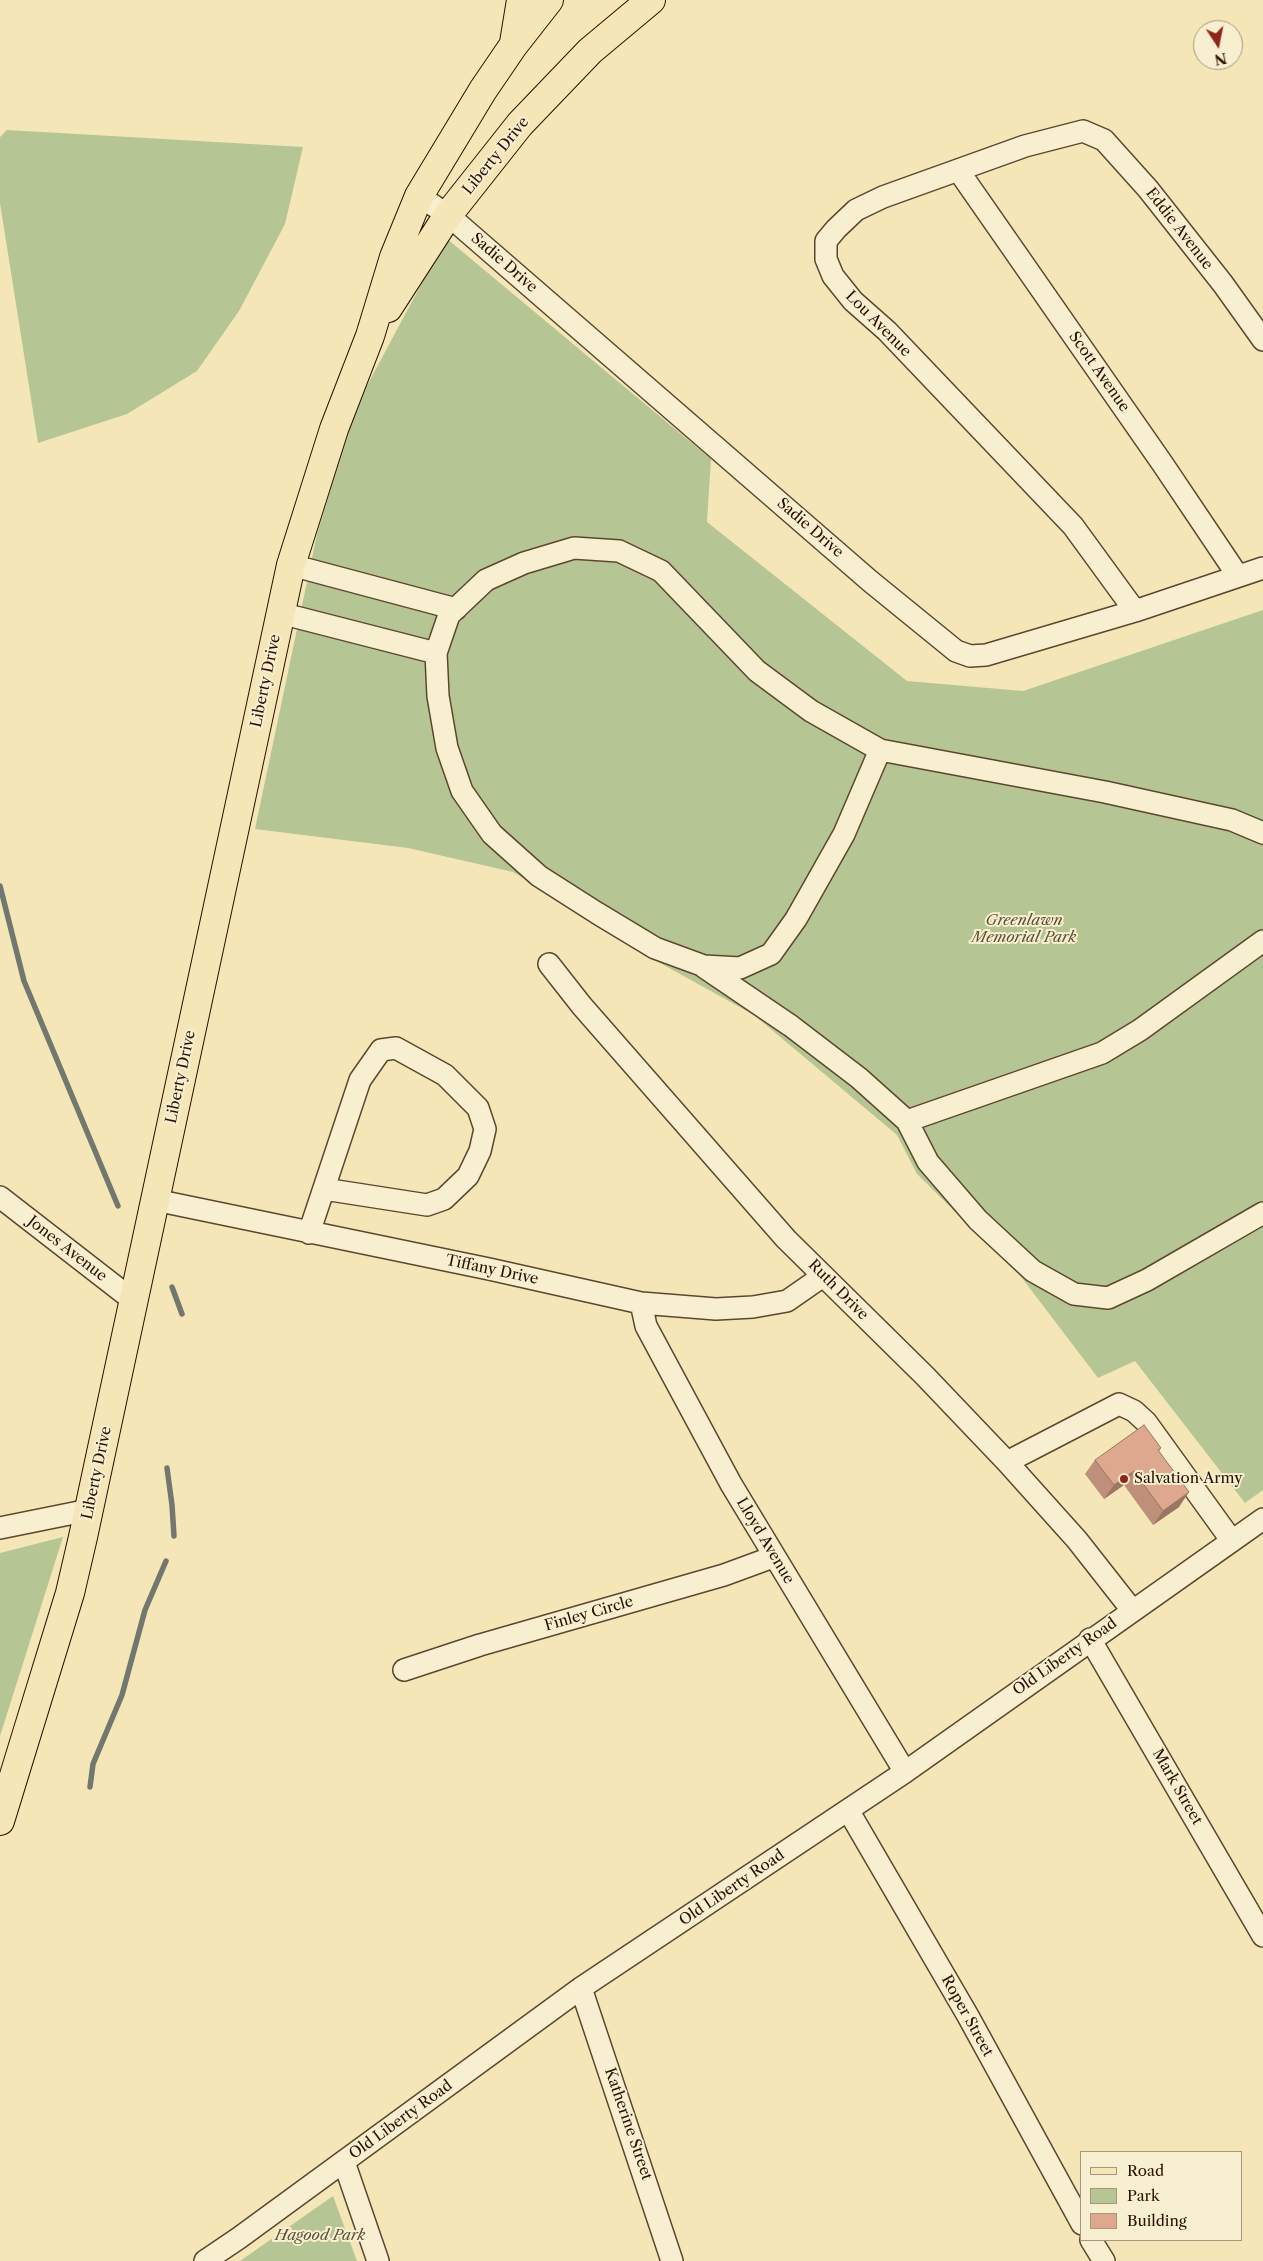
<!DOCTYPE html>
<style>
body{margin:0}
#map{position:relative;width:1263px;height:2261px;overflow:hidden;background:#f5e6b8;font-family:"Libre Caslon Text",serif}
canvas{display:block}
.legend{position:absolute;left:1080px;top:2151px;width:162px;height:90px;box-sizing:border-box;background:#f8efd1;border:1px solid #a6967d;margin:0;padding:6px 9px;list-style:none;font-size:15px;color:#2a1100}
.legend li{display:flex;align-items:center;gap:10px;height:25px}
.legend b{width:25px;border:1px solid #a6967d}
.north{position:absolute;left:1193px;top:20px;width:50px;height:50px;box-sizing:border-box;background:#f8efd1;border:1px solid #a6967d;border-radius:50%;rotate:169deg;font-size:14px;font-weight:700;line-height:20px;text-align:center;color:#2a1100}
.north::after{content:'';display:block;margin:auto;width:18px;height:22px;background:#8f2418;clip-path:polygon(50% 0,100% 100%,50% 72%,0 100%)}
</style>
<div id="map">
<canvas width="1263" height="2261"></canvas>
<ul class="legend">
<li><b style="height:6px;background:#f5e6b8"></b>Road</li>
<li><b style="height:14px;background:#b5c694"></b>Park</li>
<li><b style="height:14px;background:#dda88d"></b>Building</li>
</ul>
<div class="north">N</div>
</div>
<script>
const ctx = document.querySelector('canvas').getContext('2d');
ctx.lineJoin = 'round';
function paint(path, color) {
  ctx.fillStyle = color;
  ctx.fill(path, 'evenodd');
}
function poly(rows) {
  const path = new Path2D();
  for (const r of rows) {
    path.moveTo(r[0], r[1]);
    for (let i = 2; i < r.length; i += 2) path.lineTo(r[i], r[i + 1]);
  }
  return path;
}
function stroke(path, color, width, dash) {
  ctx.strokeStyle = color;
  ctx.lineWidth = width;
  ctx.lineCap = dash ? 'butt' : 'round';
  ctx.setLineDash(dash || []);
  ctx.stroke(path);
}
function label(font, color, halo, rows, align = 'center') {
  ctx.font = font + ' "Libre Caslon Text",serif';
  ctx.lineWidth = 4;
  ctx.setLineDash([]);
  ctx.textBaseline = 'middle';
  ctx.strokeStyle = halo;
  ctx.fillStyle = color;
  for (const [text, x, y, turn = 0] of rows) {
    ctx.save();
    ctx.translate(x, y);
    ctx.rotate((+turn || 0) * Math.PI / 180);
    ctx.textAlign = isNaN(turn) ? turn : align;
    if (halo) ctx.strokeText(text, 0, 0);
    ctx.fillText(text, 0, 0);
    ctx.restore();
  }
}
const green = poly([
 [7,130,303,147,285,224,239,311,197,371,127,414,38,443,0,203,0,137],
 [446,238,711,459,707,522,907,681,1023,691,1263,610,1263,1490,1245,1503,1135,1361,1098,1378,1022,1278,917,1174,897,1135,754,1015,651,958,513,872,408,848,255,829,317,534,355,408],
 [63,1537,0,1736,0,1553],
 [333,2196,357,2261,240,2261]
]);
const stream = poly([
 [0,886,24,981,118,1206],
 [172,1287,182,1314],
 [167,1468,172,1505,174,1536],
 [90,1787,93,1764,122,1695,145,1610,166,1561]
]);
const minor = poly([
 [958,170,1162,463,1238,576],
 [419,196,448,215,870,581,956,651,970,656,986,655,1135,611,1263,568],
 [291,565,456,609],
 [1135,611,1073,526,887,331,853,301,833,276,826,259,826,241,836,229,856,210,883,197,1025,146,1083,131,1104,140,1148,189,1223,284,1263,340],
 [280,613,436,653],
 [880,750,844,834,796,919,771,954,740,968,704,966,655,948,597,913,539,876,492,834,462,791,447,748,438,696,436,653,449,615,486,580,524,563,574,548,619,551,661,571,757,671,811,711,880,750,1105,792,1232,820,1263,833],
 [549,964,582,1006,786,1239,925,1376,1007,1462,1077,1540,1132,1610],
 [704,967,791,1026,859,1078,907,1121,928,1162,978,1220,1033,1271,1074,1294,1108,1298,1147,1280,1263,1213],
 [907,1121,1102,1053,1140,1030,1263,941],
 [0,1197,134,1301],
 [155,1200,489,1269,641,1303,716,1309,753,1307,787,1301,823,1276],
 [309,1233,360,1080,381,1050,396,1048,445,1075,478,1108,485,1129,480,1151,468,1176,444,1199,427,1205,324,1189],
 [641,1303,646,1326,731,1484,905,1772],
 [1007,1462,1119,1404,1134,1411,1146,1422,1232,1541],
 [0,1528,89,1510],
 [1090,1639,1263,1936],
 [404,1670,480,1645,724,1575,773,1557],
 [848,1810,968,2016,1082,2224],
 [581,1988,672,2261],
 [344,2162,378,2261],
 [1091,2240,1104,2261],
 [205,2261,239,2238,581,1988,905,1772,1263,1519]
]);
const major = poly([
 [514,43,521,0],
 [388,308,448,215,520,124,590,51,651,0],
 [0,1821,70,1593,83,1537,291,565,334,429,370,336,394,257,419,196,483,90,513,46,549,0]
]);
const wall = poly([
 [1161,1448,1159,1451,1179,1507,1153,1525,1124,1485,1104,1499,1085,1474,1095,1460]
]);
const shadedWall = poly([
 [1134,1471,1124,1485,1104,1499,1114,1485],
 [1189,1492,1179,1507,1153,1525,1163,1511]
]);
const building = poly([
 [1144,1425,1161,1448,1158,1450,1189,1492,1163,1511,1134,1471,1114,1485,1095,1460,1144,1425]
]);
const markers = [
 [1124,1479,5,"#8f2418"]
];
const streetNames = [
 ["Liberty Drive",496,156,-51],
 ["Eddie Avenue",1179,229,52],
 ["Sadie Drive",504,263,41],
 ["Lou Avenue",878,324,45],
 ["Scott Avenue",1099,372,55],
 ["Sadie Drive",810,528,41],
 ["Liberty Drive",266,681,-78],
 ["Liberty Drive",181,1077,-78],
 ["Jones Avenue",67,1249,38],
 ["Tiffany Drive",492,1270,12],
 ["Ruth Drive",838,1290,45],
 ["Liberty Drive",97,1473,-78],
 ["Lloyd Avenue",765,1541,59],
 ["Finley Circle",589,1614,-16],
 ["Old Liberty Road",1065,1657,-35],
 ["Mark Street",1177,1787,60],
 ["Old Liberty Road",732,1888,-34],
 ["Roper Street",967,2016,61],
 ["Old Liberty Road",401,2120,-36],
 ["Katherine Street",628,2124,71]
];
const parkNames = [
 ["Greenlawn",1024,921],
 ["Memorial Park",1024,938],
 ["Hagood Park",320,2236]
];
const poiNames = [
 ["Salvation Army",1134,1479]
];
paint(green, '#b5c694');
stroke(stream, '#727870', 5.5);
stroke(minor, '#5d462e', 24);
stroke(major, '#2a1100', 30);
stroke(minor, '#f8efd1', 21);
stroke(major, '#f5e6b8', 28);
paint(wall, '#be9079');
paint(shadedWall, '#9b7663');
paint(building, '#dda88d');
stroke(building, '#9b7663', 1);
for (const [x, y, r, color] of markers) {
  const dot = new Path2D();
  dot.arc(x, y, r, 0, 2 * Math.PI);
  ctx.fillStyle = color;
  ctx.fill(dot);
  stroke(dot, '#f8efd1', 2);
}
label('15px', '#2a1100', '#f8efd1', streetNames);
label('italic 15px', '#5b5034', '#f8efd1', parkNames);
label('15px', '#2a1100', '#f8efd1', poiNames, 'left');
</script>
